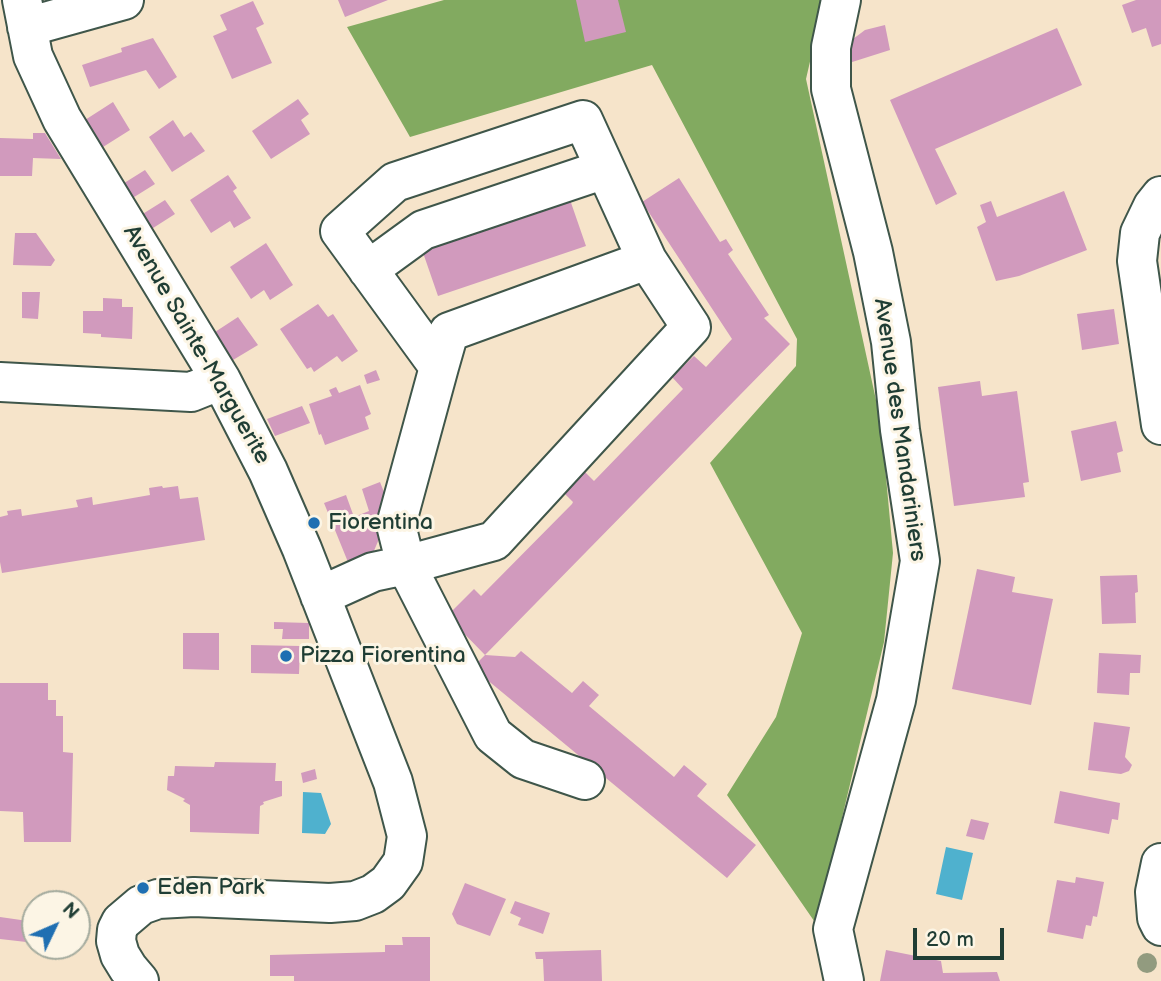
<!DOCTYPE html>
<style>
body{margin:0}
#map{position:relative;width:1161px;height:981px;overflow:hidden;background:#f6e4ca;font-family:"Balsamiq Sans",sans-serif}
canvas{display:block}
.north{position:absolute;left:21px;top:890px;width:70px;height:70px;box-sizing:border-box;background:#fcf5e5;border:2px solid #a4ab9e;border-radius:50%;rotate:46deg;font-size:19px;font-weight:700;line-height:28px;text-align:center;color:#1f3d34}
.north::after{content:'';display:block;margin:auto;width:24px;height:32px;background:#1f6fb2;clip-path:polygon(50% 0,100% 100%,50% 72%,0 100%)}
.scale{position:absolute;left:913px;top:928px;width:91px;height:32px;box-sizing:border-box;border:4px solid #1f3d34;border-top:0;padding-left:9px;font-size:21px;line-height:24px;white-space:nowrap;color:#1f3d34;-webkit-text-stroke:5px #fcf5e5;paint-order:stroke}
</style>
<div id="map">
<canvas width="1161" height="981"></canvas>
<div class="north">N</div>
<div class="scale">20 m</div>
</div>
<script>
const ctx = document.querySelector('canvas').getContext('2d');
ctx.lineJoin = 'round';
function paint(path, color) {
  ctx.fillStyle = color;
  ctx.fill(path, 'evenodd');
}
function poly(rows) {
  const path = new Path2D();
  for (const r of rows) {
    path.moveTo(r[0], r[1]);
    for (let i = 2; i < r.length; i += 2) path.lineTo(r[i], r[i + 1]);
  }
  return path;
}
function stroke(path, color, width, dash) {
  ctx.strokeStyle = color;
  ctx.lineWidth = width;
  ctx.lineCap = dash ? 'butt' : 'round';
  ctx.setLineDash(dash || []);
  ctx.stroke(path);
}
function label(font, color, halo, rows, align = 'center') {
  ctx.font = font + ' "Balsamiq Sans",sans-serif';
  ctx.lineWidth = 6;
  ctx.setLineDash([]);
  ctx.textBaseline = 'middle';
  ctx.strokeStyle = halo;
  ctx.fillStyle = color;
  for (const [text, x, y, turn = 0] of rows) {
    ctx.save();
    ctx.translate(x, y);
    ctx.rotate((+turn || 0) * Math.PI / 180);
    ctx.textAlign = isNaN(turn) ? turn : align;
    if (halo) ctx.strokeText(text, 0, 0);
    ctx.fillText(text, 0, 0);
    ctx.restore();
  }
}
const forest = poly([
 [444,0,822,0,823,5,806,79,881,423,893,553,884,642,824,893,830,944,727,795,776,717,802,633,710,463,796,366,797,339,652,65,410,137,347,27]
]);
const water = poly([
 [303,792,321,793,331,824,325,834,302,833],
 [946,847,973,853,962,900,936,894]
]);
const building = poly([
 [338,0,388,0,345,17],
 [576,0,618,0,626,32,585,42],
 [1136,0,1161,0,1161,44,1152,47,1146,28,1132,33,1122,5],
 [253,1,264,24,256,28,272,63,232,79,213,36,227,30,220,15],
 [885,25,890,50,849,63,853,39,865,30],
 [1057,28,1082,85,935,149,957,194,936,205,890,100],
 [153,38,177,77,159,89,146,70,90,87,82,65,122,52,121,48],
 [298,99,309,114,301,120,310,134,271,159,252,131],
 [113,102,130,130,103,147,85,120],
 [173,120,184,137,191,132,205,151,172,172,149,137],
 [33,133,45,133,61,159,33,158,32,176,0,176,0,138,33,139],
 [145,170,155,184,131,199,121,185],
 [228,175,237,188,233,191,251,218,234,228,230,221,211,233,190,200],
 [679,178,720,242,726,239,733,250,728,254,769,315,764,318,790,344,485,655,515,657,521,651,572,693,583,681,599,695,589,706,674,777,684,765,707,784,697,796,756,845,727,878,474,669,473,667,485,655,447,616,474,589,481,596,572,504,573,502,562,491,583,470,594,481,683,389,672,377,694,356,706,367,732,339,642,202],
 [1064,191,1087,250,1019,276,996,281,977,227,986,222,980,205,991,201,997,217],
 [568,194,586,246,438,296,420,244],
 [165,200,175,214,150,230,141,215],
 [15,233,36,233,55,260,51,266,13,265],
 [266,243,293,285,270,300,264,290,251,299,230,267],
 [22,292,40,292,38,319,22,318],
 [103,298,122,299,122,307,133,307,132,339,101,337,101,334,83,333,83,311,103,311],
 [318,304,328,317,333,314,358,351,342,362,337,356,314,372,311,367,307,369,280,329],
 [1114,309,1119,344,1082,350,1077,314],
 [238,317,258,345,233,360,215,332],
 [376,370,380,380,367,384,364,375],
 [980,381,982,396,1017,391,1029,482,1023,483,1025,497,954,506,938,387],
 [360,385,371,414,365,417,369,429,325,445,321,434,319,435,309,404,332,396,329,390,336,387,339,393],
 [302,406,310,423,275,436,267,419],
 [1116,421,1123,451,1117,453,1121,472,1081,481,1071,431],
 [380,482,391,510,371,558,350,567,324,503,346,495,354,517,369,511,362,489],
 [162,486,163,488,178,486,180,499,198,497,205,540,2,573,0,562,0,517,8,515,7,511,21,509,22,516,78,507,76,500,92,497,93,505,150,495,149,488],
 [977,569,1015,577,1012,592,1053,599,1031,705,952,689],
 [1137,575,1138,592,1135,593,1136,623,1102,624,1100,576],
 [274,622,309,623,309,639,282,639,283,629,274,629],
 [183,633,219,633,219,670,183,669],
 [251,645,300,646,299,674,251,673],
 [1099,653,1141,655,1140,673,1130,673,1129,695,1097,693],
 [0,683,48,683,48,700,56,700,56,716,63,716,63,752,73,753,71,842,24,842,23,812,0,811],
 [1094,722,1130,727,1125,757,1132,765,1129,771,1121,774,1088,770],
 [215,762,276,763,275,781,282,781,282,796,263,802,264,804,260,806,259,834,190,832,190,805,183,801,185,799,167,790,168,776,174,776,175,766,214,767],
 [315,769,317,779,303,783,301,773],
 [1060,791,1120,803,1118,820,1112,819,1109,834,1054,823],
 [971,819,989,823,984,840,966,836],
 [1076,877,1104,882,1097,917,1093,916,1091,926,1086,925,1083,939,1047,932,1057,880,1075,883],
 [465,883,506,899,490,936,457,924,452,914],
 [515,901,550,913,543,934,518,925,521,918,510,913],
 [0,917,35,922,35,943,0,939],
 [402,937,430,937,430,981,294,981,294,976,270,976,270,955,385,952,385,945,403,945],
 [601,950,602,981,544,981,543,959,536,959,535,952],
 [886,950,941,961,943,973,997,972,1000,981,880,981]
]);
const minor = poly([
 [22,0,33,56,62,119,221,380,268,471,302,549,393,782,407,836,403,862,388,883,373,894,355,901,330,903,194,897,158,899,141,905,121,922,117,930,116,941,120,955,128,968,139,981],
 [841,0,831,47,831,89,873,252,891,342,900,430,920,561,896,700,833,929,844,981],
 [27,27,124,0],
 [1161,196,1153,206,1140,233,1137,261,1161,425],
 [368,270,423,230,605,169],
 [439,367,340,231,395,182,583,120,647,260,449,332,439,367,396,525,406,565,494,541,691,327,647,260],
 [0,382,191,392,221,380],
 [320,596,373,572,406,565,493,735,523,759,585,780],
 [1161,863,1155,892,1157,918,1161,926]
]);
const trees = [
 [1147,963]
];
const markers = [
 [314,523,7,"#1f6fb2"],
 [286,656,7,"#1f6fb2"],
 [143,888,7,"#1f6fb2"]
];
const streetNames = [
 ["Avenue Sainte-Marguerite",196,345,60],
 ["Avenue des Mandariniers",899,430,82]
];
const poiNames = [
 ["Fiorentina",328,523],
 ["Pizza Fiorentina",300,656],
 ["Eden Park",157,888]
];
paint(forest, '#82aa60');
paint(water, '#4fb1ce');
paint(building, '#d19abd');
stroke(minor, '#3f564a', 42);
stroke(minor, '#fff', 38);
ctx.fillStyle = '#929b7f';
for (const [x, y] of trees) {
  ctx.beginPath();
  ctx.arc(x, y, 10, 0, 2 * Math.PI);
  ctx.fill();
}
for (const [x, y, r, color] of markers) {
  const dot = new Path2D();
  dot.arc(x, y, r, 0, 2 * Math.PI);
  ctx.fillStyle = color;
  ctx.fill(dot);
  stroke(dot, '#fcf5e5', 2.5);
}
label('23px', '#1f3d34', '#fcf5e5', streetNames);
label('23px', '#1f3d34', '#fcf5e5', poiNames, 'left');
</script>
